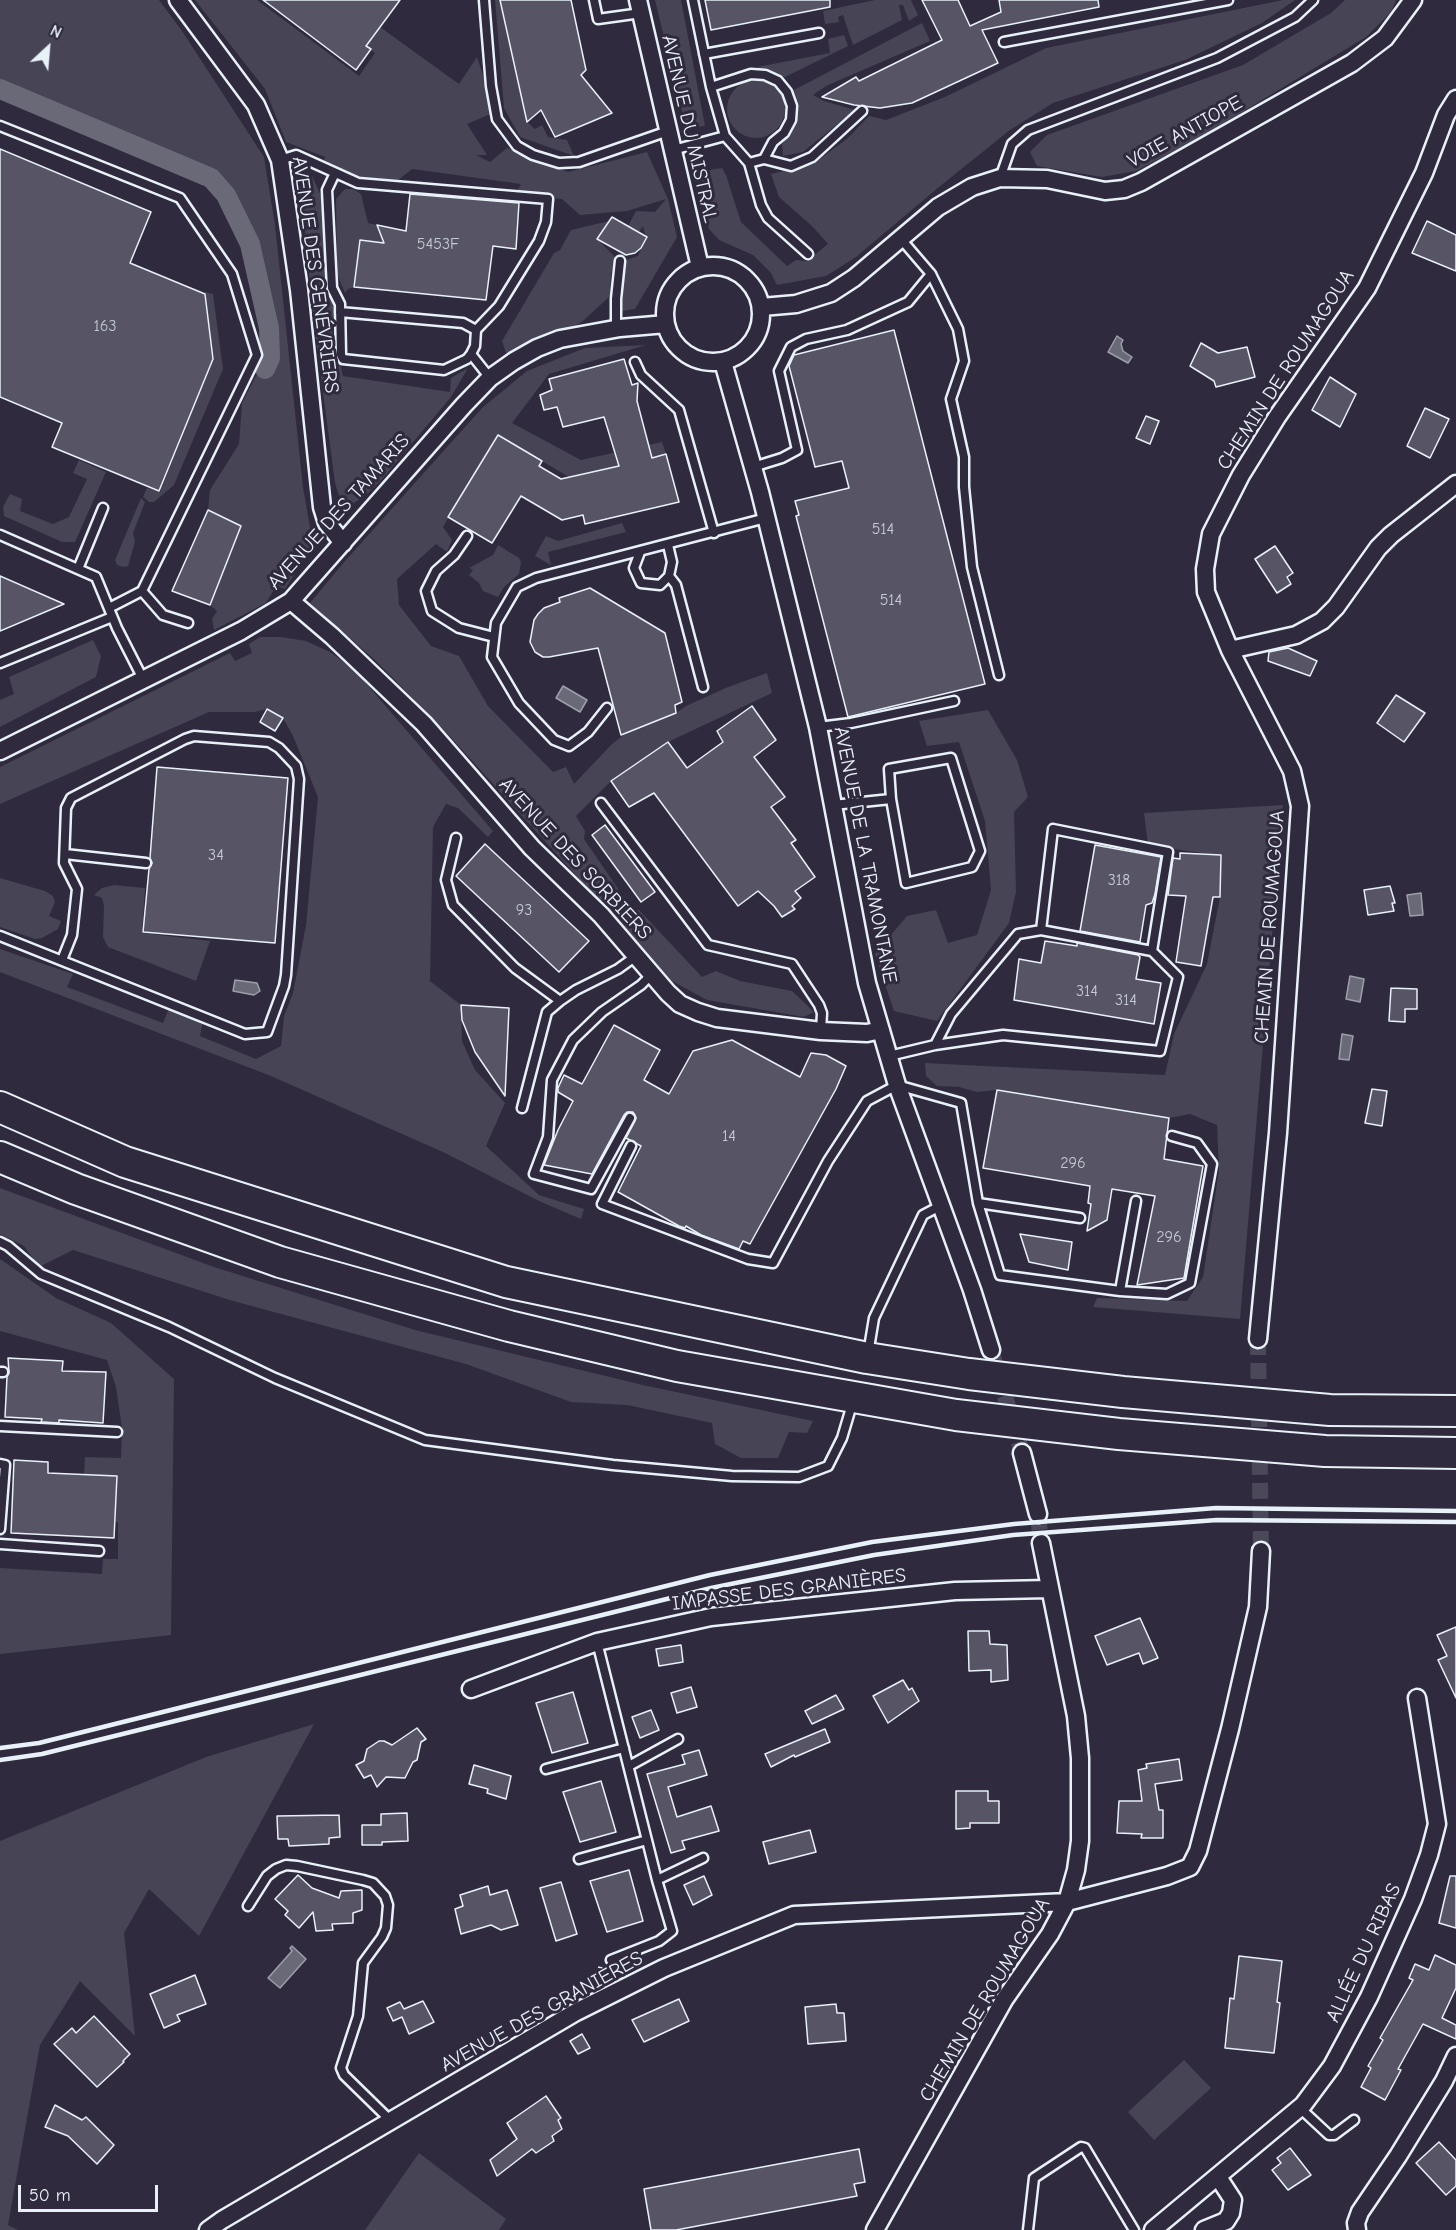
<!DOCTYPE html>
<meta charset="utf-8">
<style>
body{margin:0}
#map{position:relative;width:1456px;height:2230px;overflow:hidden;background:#2f2a3d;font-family:"Comic Neue",sans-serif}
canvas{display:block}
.north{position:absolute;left:18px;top:18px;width:60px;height:60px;-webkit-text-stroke:4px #2f2a3d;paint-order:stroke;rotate:26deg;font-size:16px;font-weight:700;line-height:24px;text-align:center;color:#e8f1f8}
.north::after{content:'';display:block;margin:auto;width:21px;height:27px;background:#e8f1f8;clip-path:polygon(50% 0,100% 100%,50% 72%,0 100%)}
.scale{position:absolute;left:18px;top:2185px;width:140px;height:27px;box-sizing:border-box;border:3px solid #e8f1f8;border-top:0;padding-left:8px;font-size:18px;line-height:21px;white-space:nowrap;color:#e8f1f8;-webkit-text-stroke:4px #2f2a3d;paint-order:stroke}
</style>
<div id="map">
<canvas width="1456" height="2230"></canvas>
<div class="north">N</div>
<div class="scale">50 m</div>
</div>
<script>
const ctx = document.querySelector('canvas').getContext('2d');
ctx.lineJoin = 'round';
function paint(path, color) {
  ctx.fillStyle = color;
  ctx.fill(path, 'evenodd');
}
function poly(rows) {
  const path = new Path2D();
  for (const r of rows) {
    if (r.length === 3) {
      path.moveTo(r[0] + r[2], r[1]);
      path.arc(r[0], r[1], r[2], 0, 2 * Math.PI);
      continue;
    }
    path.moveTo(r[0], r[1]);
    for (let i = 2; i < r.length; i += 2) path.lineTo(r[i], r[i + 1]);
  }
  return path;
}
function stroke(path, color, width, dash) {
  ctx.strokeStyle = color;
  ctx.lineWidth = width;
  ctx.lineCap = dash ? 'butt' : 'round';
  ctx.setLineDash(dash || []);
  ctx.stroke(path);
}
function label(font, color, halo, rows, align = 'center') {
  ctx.font = font + ' "Comic Neue",sans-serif';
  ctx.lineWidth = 6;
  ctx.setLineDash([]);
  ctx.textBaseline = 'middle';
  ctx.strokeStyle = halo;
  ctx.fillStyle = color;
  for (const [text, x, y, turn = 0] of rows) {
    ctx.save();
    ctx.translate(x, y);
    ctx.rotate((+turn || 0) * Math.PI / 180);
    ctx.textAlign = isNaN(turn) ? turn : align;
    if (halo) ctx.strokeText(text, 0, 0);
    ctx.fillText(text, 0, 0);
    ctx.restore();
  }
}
const green = poly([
 [0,0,159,0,182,31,264,157,275,225,303,487,313,545,285,589,276,586,266,603,214,630,212,619,217,611,210,605,241,526,208,510,210,490,239,444,242,403,257,374,269,372,275,357,274,322,253,241,234,197,212,174,0,86],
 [195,0,257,0,359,76,375,53,350,34,380,27,459,84,477,57,495,112,467,124,487,155,476,155,490,162,507,148,568,172,647,152,668,199,677,237,635,309,622,311,623,261,638,256,646,238,643,226,639,232,628,226,636,211,655,212,666,199,627,211,580,215,562,199,515,194,521,184,412,169,397,181,359,178,323,162,325,157,286,142,265,89],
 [495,0,500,0,527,122,535,129,542,125,548,137,567,140,574,156,520,137,504,108],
 [655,0,681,0,705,126,686,128],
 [875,0,911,0,918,15,909,21,903,5,899,5,902,20,853,45,843,15,838,17,839,22,825,24,823,11],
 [1283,0,1295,0,1262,23,1185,60,1053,103,1010,130,939,187,856,257,826,276,777,285,771,273,753,255,719,240,709,229,698,177,709,170,722,168,726,175,741,222,787,266,796,260,807,261,828,244,813,227,779,197,771,174,813,164,848,138,869,116,886,120,945,97,1046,48],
 [1345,0,1396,0,1391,12,1366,37,1201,137,1136,171,1102,177,1037,166,1030,152,1047,135,1243,65,1331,13],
 [922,23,930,41,826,86,813,95,824,101,855,110,803,152,783,156,782,144,796,122,799,106,794,90],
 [844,35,848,46,785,77,757,67,830,53,828,39],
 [756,109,29],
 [299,168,311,174,323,200,327,287,335,305,332,330,343,376,450,392,451,378,468,368,451,397,383,478,366,495,354,503,341,502,335,483,315,333],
 [345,189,353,189,361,194,368,223,377,225,384,243,360,240,354,287,348,289,345,293,337,274,336,199],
 [609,221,597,239,616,258,611,274,610,296,583,321,557,337,506,353,502,341,554,253,560,250,571,230],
 [205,292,213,294,223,369,174,485,154,502,149,502,143,497,147,488,160,492,213,359],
 [646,345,549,374,512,423,581,460,662,442,666,454,574,480,498,435,443,527,452,540,447,552,436,544,397,579,399,605,431,646,459,656,488,706,553,772,566,767,574,784,612,744,626,733,676,713,686,706,728,687,767,673,772,693,668,742,611,781,576,816,585,831,584,839,632,909,639,910,702,977,716,971,740,981,792,991,814,1012,804,1017,707,1000,672,981,444,730,376,661,310,603,345,561,482,408,527,371,585,348],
 [79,460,106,472,75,542,62,542,4,516,3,507,10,494,22,499,20,511,53,524,69,517,87,479,73,473],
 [141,498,145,502,133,533,135,542,128,566,123,567,117,565,115,560],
 [622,523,626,532,548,552,551,565,535,556,546,536,558,541],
 [498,545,519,558,521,562,519,574,504,587,498,597,483,591,479,583,469,575,473,570,469,568,493,555],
 [260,637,281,637,306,641,330,652,345,663,358,674,493,831,488,837,458,808,446,804,433,827,430,981,461,1005,462,1041,475,1070,505,1103,486,1146,539,1195,584,1209,581,1219,539,1201,445,1153,271,1076,0,972,0,949,73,974,67,987,163,1023,169,1008,203,1021,200,1036,256,1059,281,1046,284,1016,293,993,306,925,318,797,293,736,283,718,267,709,255,712,209,712,0,804,0,767,230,653,235,661,252,653,249,644],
 [93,640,101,656,96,677,0,727,0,700,14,694,9,677],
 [988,710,1017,760,1028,797,1014,812,1016,892,1009,923,937,1021,894,1011,875,954,907,916,936,910,948,943,977,935,991,890,985,821,959,742,927,746,919,721],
 [1283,805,1240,1319,1093,1307,1097,1298,1187,1301,1203,1277,1219,1170,1217,1125,1190,1114,1169,1118,997,1090,977,1092,959,1087,937,1086,926,1076,925,1063,1165,1075,1174,1034,1207,964,1220,897,1221,856,1148,845,1144,813],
 [0,878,45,891,53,896,55,902,49,916,61,921,58,929,42,938,35,939,0,927],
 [114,885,145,888,142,933,210,941,196,981,108,947,103,937,104,906,102,898,94,895,102,888],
 [0,1188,214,1267,415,1330,643,1385,813,1421,807,1433,789,1432,778,1458,741,1458,715,1444,712,1423,627,1405,571,1402,466,1364,233,1301,73,1250,39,1267,24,1246,0,1234],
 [0,1259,56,1298,111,1323,174,1379,171,1635,0,1654,0,1568,102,1574,103,1559,118,1559,118,1522,115,1522,117,1476,84,1474,85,1457,121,1458,122,1428,116,1387,107,1360,0,1331],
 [314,1724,199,1936,149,1889,124,1933,135,2036,80,1981,40,2045,8,2225,18,2230,0,2230,0,1841,206,1757],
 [1184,2060,1211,2088,1154,2140,1128,2112],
 [419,2153,506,2219,499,2230,365,2230]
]);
const water = poly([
 [1117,336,1123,340,1121,344,1123,351,1132,357,1128,363,1108,352,1117,336],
 [563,686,587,700,580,712,556,698,563,686],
 [1421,893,1423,915,1410,916,1407,895,1421,893],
 [1350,976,1364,979,1360,1002,1346,999,1350,976],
 [235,980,257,983,260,991,254,995,233,991,235,980],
 [1342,1034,1353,1036,1349,1060,1339,1059,1342,1034],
 [292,1946,306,1959,280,1988,268,1978,292,1951,290,1948,292,1946]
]);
const canal = poly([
 [0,89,211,178,226,195,250,244,269,328,270,358,265,369]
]);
const building = poly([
 [263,0,400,0,366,46,371,49,356,70,263,0],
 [500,0,571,0,586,70,581,75,612,113,555,137,541,110,527,122,500,0],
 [705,0,830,0,830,7,711,30,705,0],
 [922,0,958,0,970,26,1001,12,999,0,1098,0,1099,7,982,30,998,63,912,103,880,108,854,105,822,97,856,77,859,81,942,40,922,0],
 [0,149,151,212,130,263,205,294,213,359,159,491,52,447,62,423,0,397,0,149],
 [410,194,519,203,516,249,493,246,486,300,354,287,360,240,384,243,377,225,406,231,410,194],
 [612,217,647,237,641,248,635,253,626,255,597,239,612,217],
 [1427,221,1456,235,1456,271,1412,253,1427,221],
 [894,330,985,684,848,717,796,516,799,515,795,501,849,488,842,461,815,467,789,366,794,355,894,330],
 [1201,343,1218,353,1247,347,1255,377,1216,387,1214,381,1190,366,1201,343],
 [624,359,632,385,638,383,637,401,652,458,666,454,679,502,585,524,583,515,562,520,521,496,492,543,448,517,498,435,542,461,539,466,561,479,619,466,604,417,563,427,557,407,544,410,540,395,552,390,549,379,624,359],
 [1330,377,1356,394,1340,427,1312,410,1330,377],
 [1425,408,1449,419,1430,458,1407,446,1425,408],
 [1146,416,1159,421,1150,444,1136,438,1146,416],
 [208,510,241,526,210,605,172,591,208,510],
 [1275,546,1293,573,1287,577,1291,584,1277,593,1255,559,1275,546],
 [0,576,64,604,0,631,0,576],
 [590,588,665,633,682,702,675,705,676,713,621,735,598,648,549,657,543,657,535,652,530,642,534,620,538,614,544,608,560,602,559,598,590,588],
 [1288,648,1317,661,1310,676,1268,661,1269,652,1288,648],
 [1396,695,1425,713,1404,742,1377,723,1396,695],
 [752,706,776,740,754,757,785,797,771,807,796,840,791,843,815,877,795,891,801,898,792,906,795,909,782,917,774,906,758,891,738,906,654,793,629,807,611,781,668,742,687,768,723,742,717,731,752,706],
 [267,709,283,718,275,731,260,722,267,709],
 [157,767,288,778,275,943,143,932,149,869,152,863,150,858,157,767],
 [605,825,655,892,641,902,592,835,605,825],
 [485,844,589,941,559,972,456,876,485,844],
 [1095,845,1161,857,1155,894,1152,903,1146,905,1140,942,1080,931,1095,845],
 [1180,853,1221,855,1220,897,1213,897,1201,966,1176,962,1186,896,1168,895,1173,858,1180,859,1180,853],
 [1390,886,1395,903,1392,903,1394,911,1368,915,1364,890,1390,886],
 [1045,941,1077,946,1077,943,1138,955,1140,957,1136,979,1161,983,1154,1024,1014,1000,1019,959,1041,963,1045,941],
 [1391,988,1417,989,1417,1009,1405,1009,1405,1022,1389,1021,1391,988],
 [461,1005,509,1008,505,1096,475,1052,462,1020,461,1005],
 [614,1025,660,1050,644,1080,669,1094,693,1051,732,1040,800,1077,811,1053,826,1055,846,1066,836,1089,750,1244,743,1241,739,1249,701,1235,686,1226,685,1228,679,1226,618,1192,641,1146,626,1138,636,1118,633,1112,627,1112,624,1115,592,1174,544,1165,558,1130,573,1101,558,1092,558,1088,564,1075,582,1084,614,1025],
 [1372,1089,1387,1091,1382,1126,1365,1123,1372,1089],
 [997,1090,1169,1118,1164,1159,1203,1166,1184,1278,1137,1285,1155,1196,1112,1189,1107,1220,1087,1231,1091,1204,1088,1203,1090,1186,983,1168,997,1090],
 [1020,1234,1072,1242,1068,1270,1029,1262,1020,1234],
 [8,1358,63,1361,62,1371,106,1372,103,1423,59,1420,59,1423,41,1422,42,1419,5,1417,7,1377,9,1373,8,1358],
 [14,1460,48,1462,48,1473,117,1476,114,1538,11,1533,14,1460],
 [1140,1618,1158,1658,1143,1664,1139,1653,1107,1665,1095,1636,1140,1618],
 [1456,1627,1456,1698,1438,1660,1447,1656,1437,1635,1456,1627],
 [968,1631,989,1631,990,1644,1007,1645,1008,1680,991,1682,991,1670,969,1671,968,1631],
 [681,1645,683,1662,659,1666,656,1649,681,1645],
 [903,1680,909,1690,912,1688,919,1701,888,1723,873,1696,903,1680],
 [691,1687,697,1707,677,1713,671,1693,691,1687],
 [573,1692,588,1743,552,1753,536,1703,573,1692],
 [836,1695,844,1709,812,1724,805,1711,836,1695],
 [651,1710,659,1730,640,1738,632,1717,651,1710],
 [417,1728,426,1739,421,1742,417,1760,413,1762,405,1778,386,1777,377,1787,371,1775,364,1778,356,1765,364,1761,367,1749,379,1741,384,1741,392,1745,417,1728],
 [825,1729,830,1742,795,1757,794,1755,771,1767,765,1754,825,1729],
 [699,1750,707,1775,668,1787,677,1817,711,1806,719,1831,682,1841,685,1849,671,1853,647,1774,685,1764,682,1755,699,1750],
 [1179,1759,1182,1780,1155,1784,1159,1810,1163,1810,1163,1838,1141,1838,1142,1834,1117,1833,1119,1801,1142,1801,1138,1770,1147,1768,1146,1764,1179,1759],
 [474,1765,511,1776,506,1799,487,1793,488,1789,469,1784,474,1765],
 [601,1781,616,1832,580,1842,563,1792,601,1781],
 [956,1791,988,1791,988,1801,999,1801,999,1823,970,1823,970,1828,956,1829,956,1791],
 [407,1813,408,1841,382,1842,382,1845,362,1845,362,1825,381,1825,381,1814,407,1813],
 [339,1815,340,1837,329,1838,329,1844,289,1846,288,1839,278,1839,277,1816,339,1815],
 [810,1830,816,1852,769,1864,763,1842,810,1830],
 [629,1870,643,1921,607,1932,590,1881,629,1870],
 [298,1875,312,1888,339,1898,341,1891,362,1890,362,1910,353,1913,353,1923,332,1924,333,1930,316,1931,313,1912,299,1928,285,1915,288,1911,275,1899,298,1875],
 [704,1876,712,1895,693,1905,684,1885,704,1876],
 [1450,1876,1456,1876,1456,1928,1439,1923,1450,1876],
 [561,1882,577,1934,556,1941,540,1888,561,1882],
 [488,1886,490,1895,507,1890,518,1925,501,1930,491,1925,461,1934,455,1909,463,1906,460,1895,488,1886],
 [1435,1955,1456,1965,1456,1988,1442,2018,1456,2025,1456,2039,1423,2024,1398,2069,1401,2070,1385,2100,1361,2087,1371,2068,1368,2066,1383,2040,1380,2038,1413,1980,1409,1978,1415,1964,1429,1970,1435,1955],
 [1239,1956,1282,1961,1277,2002,1280,2003,1274,2053,1225,2048,1230,1998,1234,1999,1239,1956],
 [195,1975,206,2004,177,2015,180,2021,164,2028,150,1994,195,1975],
 [679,1999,689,2021,644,2042,632,2020,679,1999],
 [423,2001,434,2022,409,2034,402,2017,393,2021,387,2008,400,2002,404,2009,423,2001],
 [836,2004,837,2013,844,2013,846,2041,808,2044,805,2007,836,2004],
 [94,2016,130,2054,123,2061,124,2062,97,2087,54,2044,72,2028,76,2033,94,2016],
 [582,2034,590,2048,578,2054,570,2041,582,2034],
 [546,2096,561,2118,558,2120,562,2129,552,2136,554,2141,536,2153,532,2149,497,2176,490,2160,517,2139,507,2123,546,2096],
 [55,2105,82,2120,86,2117,114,2145,97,2164,68,2136,45,2127,55,2105],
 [1439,2142,1456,2160,1456,2186,1446,2195,1416,2163,1439,2142],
 [1290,2148,1311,2175,1288,2190,1272,2170,1281,2163,1277,2158,1290,2148],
 [859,2149,865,2182,854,2184,857,2196,676,2230,651,2230,644,2189,859,2149]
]);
const streetTunnel = poly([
 [1258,1339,1261,1551],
 [991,1350,1022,1453],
 [1038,1514,1041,1543]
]);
const lane = poly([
 [484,0,491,86,497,119,517,146,533,155,559,163,579,162,668,131],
 [594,0,598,19,641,13],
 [693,0,711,87],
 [1004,42,1228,0],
 [704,54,819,33],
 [0,126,180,198,232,274,257,355,142,591,109,608],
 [673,150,725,136],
 [764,159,773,142,784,133,791,120,792,106,787,92,778,81,765,75,751,74,711,87,725,136,749,163,761,205,768,218,808,254],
 [280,160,296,155,358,183,548,199,546,222,539,241,499,306,476,330,475,346,471,354,490,378],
 [749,163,764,159,791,166,812,157,862,111],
 [335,173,327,190,332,288,340,304,341,355,343,359,444,370,467,359,471,354],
 [1000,178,1012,144,1028,130,1217,58,1295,17,1313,0],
 [931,274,958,329,964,361,951,399,964,457,964,487,972,567,999,675],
 [340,312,463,323,476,330],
 [616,329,616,299,620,261],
 [635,362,641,375,679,410,714,533],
 [753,467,782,458,797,450,779,371,791,347,806,339,847,330,908,302,931,274,901,239],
 [0,535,96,577,117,628,144,681],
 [467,536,454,555,436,571,426,591,432,611,459,628,494,637],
 [640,552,634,568,641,583,660,585,669,576,672,562,668,545],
 [78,569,103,508],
 [669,576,676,585,703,687],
 [142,591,163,615,188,623],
 [0,663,112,617],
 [607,708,588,732,569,746,554,740,519,703,492,657,496,623,517,587,536,578,766,518],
 [818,727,851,723,954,701],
 [601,803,708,945,792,964,819,1005,822,1013,821,1031],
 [833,805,891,799,906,883,972,867,980,851,951,758,889,769,891,799],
 [456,838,446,880,453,905,515,968,560,1001,576,990,618,969,636,956],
 [65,854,146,863],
 [0,936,245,1034,267,1032,284,986,286,975,299,779,296,766,279,748,269,742,194,736,185,739,71,798,66,808,64,863,77,889,72,935,62,960],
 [935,1045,951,1014,1018,934,1041,930],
 [889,1056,935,1045,1003,1035,1160,1051,1178,977,1152,951,1041,930,1053,829,1168,852,1152,951],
 [522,1108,547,1012,560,1001],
 [630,1118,591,1189,534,1174,548,1137,552,1080,573,1040,602,1012,641,985,652,974],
 [631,1146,602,1204,748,1259,773,1263,828,1161,867,1101,897,1085,961,1103,978,1203,1080,1218],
 [978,1203,1000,1275,1120,1291,1136,1201],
 [0,1242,8,1246,41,1274,169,1327,275,1378,425,1440,613,1465,732,1476,799,1477,828,1466,842,1438,853,1401],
 [1120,1291,1167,1294,1190,1283,1212,1164,1197,1143,1172,1136],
 [868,1354,874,1318,923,1215,942,1205],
 [0,1372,3,1372],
 [0,1426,117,1432],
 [0,1464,5,1465,0,1529],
 [0,1544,99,1551],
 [597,1642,657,1880,672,1931,659,1941,611,1960],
 [629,1766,678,1739],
 [546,1769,624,1748],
 [579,1859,647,1840],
 [657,1880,703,1858],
 [248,1906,267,1876,276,1869,286,1865,297,1866,363,1880,373,1883,385,1896,388,1905,386,1928,382,1937,363,1963,358,2016,341,2068,344,2075,391,2121],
 [1300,2108,1329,2135,1334,2135,1354,2120],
 [1028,2230,1034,2178,1081,2147,1085,2148,1134,2230]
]);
const street = poly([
 [178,0,256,105,280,160,299,290,322,507,327,523,343,543],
 [638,0,700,267],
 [713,314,48],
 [762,307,796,304,831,293,854,278,938,207,972,187,1000,178,1047,179,1105,191,1124,189,1141,182,1352,63,1385,38,1413,0],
 [723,362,760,492,818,727,867,983,897,1085,972,1290,991,1350],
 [291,601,332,636,424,724,532,848,601,915,668,993,680,1004,698,1012,717,1018,821,1031,867,1033,881,1030],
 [1230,650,1296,635,1322,621,1336,607,1378,548,1391,535,1456,484],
 [0,751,241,631,291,601,464,405,490,378,514,361,537,348,560,339,620,328,666,324],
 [1258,1339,1278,1133,1300,806,1292,771,1230,650,1206,592,1205,569,1211,534,1241,475,1277,417,1367,288,1424,173,1446,115,1456,99],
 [1022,1453,1038,1514],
 [471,1689,597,1642,711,1617,955,1591,1049,1589],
 [208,2230,222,2220,576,2012,664,1968,794,1915,1067,1902,1167,1876,1190,1867,1198,1851,1230,1729,1258,1607,1261,1551],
 [875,2230,1004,2000,1050,1934,1067,1902,1076,1870,1080,1841,1080,1758,1076,1716,1041,1543],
 [1153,2230,1303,2105,1332,2066,1369,1997,1413,1899,1429,1855,1437,1824,1417,1698],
 [1204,2230,1226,2221,1231,2213,1233,2200,1218,2177],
 [1357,2230,1356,2223,1360,2212,1398,2156,1444,2081,1456,2056]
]);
const highway = poly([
 [0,1107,125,1162,506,1282,867,1358,969,1374,1123,1392,1330,1410,1456,1411],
 [0,1157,76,1189,280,1262,509,1326,677,1366,956,1415,1119,1434,1325,1451,1456,1453]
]);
const rail = poly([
 [0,1748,39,1743,710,1575,872,1542,1014,1524,1216,1508,1456,1511],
 [0,1760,42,1754,711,1588,874,1555,1013,1535,1217,1520,1456,1522]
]);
const numberNames = [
 ["5453F",438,244],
 ["163",105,326],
 ["514",883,529],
 ["514",891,600],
 ["34",216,855],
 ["318",1119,880],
 ["93",524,910],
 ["314",1087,991],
 ["314",1126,1000],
 ["14",729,1136],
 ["296",1073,1163],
 ["296",1169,1237]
];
const streetNames = [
 ["AVENUE DU MISTRAL",689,129,77],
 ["VOIE ANTIOPE",1185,132,-29],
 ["AVENUE DES GENÉVRIERS",315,275,82],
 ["CHEMIN DE ROUMAGOUA",1286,370,-57],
 ["AVENUE DES TAMARIS",339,512,-48],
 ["AVENUE DE LA TRAMONTANE",865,855,79],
 ["AVENUE DES SORBIERS",575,859,47],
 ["CHEMIN DE ROUMAGOUA",1270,927,-86],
 ["IMPASSE DES GRANIÈRES",789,1590,-7],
 ["ALLÉE DU RIBAS",1364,1953,-65],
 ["CHEMIN DE ROUMAGOUA",985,2000,-59],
 ["AVENUE DES GRANIÈRES",542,2012,-29]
];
paint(green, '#464455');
paint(water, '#696978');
stroke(water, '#9c9fab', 1.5);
stroke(canal, '#696978', 20);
paint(building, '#575565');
stroke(building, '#e8f1f8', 1.5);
stroke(streetTunnel, '#4b4859', 16, [16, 8]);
stroke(lane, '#e8f1f8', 13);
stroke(street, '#e8f1f8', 21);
stroke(highway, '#e8f1f8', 34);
stroke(lane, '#2f2a3d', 8);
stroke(street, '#2f2a3d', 16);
stroke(highway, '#2f2a3d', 30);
stroke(rail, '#e8f1f8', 4.5);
label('16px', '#c4cad3', null, numberNames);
label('20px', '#e8f1f8', '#2f2a3d', streetNames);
</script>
